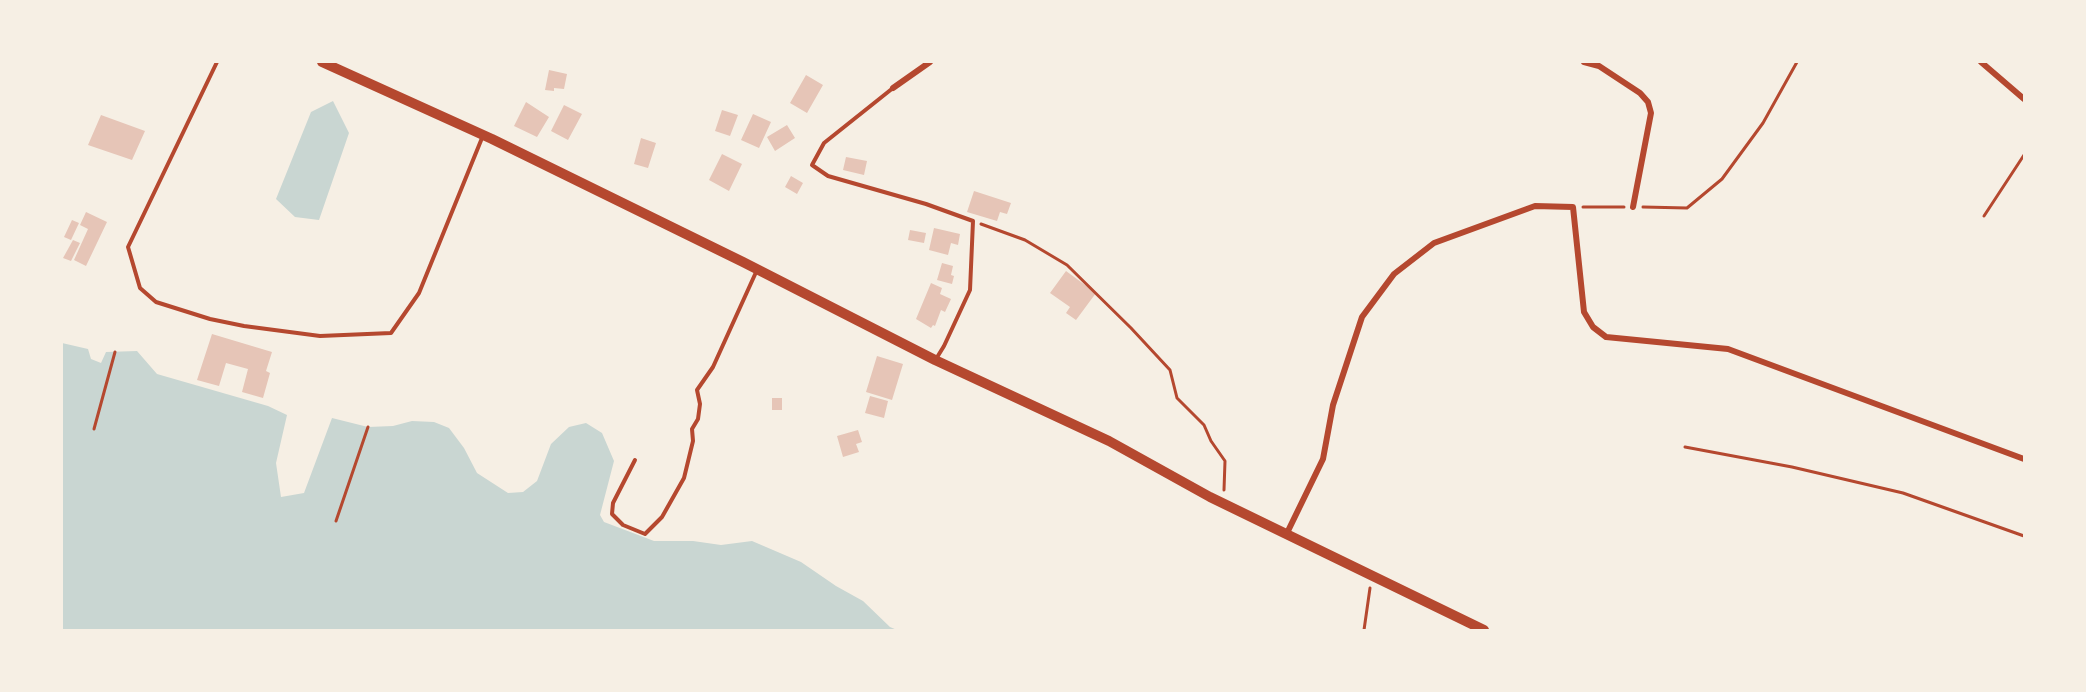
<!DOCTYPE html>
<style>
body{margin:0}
#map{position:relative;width:2086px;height:692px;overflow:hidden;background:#f6efe4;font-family:"Noto Serif",serif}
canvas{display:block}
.frame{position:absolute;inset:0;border:63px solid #f6efe4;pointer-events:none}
</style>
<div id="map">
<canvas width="2086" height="692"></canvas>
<div class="frame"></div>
</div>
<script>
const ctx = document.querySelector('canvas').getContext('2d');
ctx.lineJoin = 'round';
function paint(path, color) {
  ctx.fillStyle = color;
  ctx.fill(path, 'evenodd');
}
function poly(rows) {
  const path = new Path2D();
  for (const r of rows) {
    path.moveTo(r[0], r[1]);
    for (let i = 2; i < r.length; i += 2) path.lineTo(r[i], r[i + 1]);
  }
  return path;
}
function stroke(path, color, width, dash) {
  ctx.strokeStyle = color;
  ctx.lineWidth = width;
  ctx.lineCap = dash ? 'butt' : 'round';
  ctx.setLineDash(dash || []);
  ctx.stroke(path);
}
const water = poly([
 [333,101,349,133,319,220,295,217,276,199,311,112],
 [62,343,88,349,91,359,101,363,106,352,137,351,157,374,268,406,287,415,276,463,281,497,304,493,332,418,368,427,393,426,412,421,434,422,449,428,464,448,477,473,508,493,523,492,537,481,551,444,569,427,586,423,602,433,614,461,600,515,604,522,654,541,693,541,721,545,752,541,801,562,836,586,863,601,890,627,897,630,62,630]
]);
const building = poly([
 [549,70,567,74,564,89,554,88,554,91,545,90],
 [806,75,823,85,807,113,790,103],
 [526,102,549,117,537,137,514,126],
 [564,105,582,114,568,140,551,131],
 [722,110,738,115,730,136,715,131],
 [753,114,771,122,759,148,741,140],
 [101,115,145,131,132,160,88,145],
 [787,125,795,138,775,151,767,137],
 [641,138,656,143,648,168,634,164],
 [722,154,742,164,729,191,709,180],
 [846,157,867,161,864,175,843,170],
 [791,176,803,183,797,194,785,187],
 [974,191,1011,203,1007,214,1000,212,997,221,967,212],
 [86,212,107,222,86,266,74,260,88,229,80,225],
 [72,220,79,223,71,240,64,237],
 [934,228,960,234,958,245,951,243,948,255,929,250],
 [910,230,926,233,924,243,908,240],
 [73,240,80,243,71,261,63,258],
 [942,263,953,266,951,275,954,276,952,284,937,280],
 [1066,271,1096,293,1076,320,1066,313,1070,307,1050,293],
 [931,283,942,288,940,294,951,299,945,312,941,310,935,326,933,325,931,328,916,319],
 [212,334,272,352,266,371,270,373,263,398,242,392,248,369,226,363,219,386,197,380],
 [877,356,903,364,892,400,866,392],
 [870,396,888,401,884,418,865,413],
 [772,398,782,398,782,410,772,410],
 [858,430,862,442,856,444,859,452,843,457,837,436]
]);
const path = poly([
 [1583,207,1624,207],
 [1643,207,1687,208,1722,179,1763,123,1797,62],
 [1984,216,2024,155],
 [981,224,1025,240,1067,265,1131,328,1170,370,1177,398,1204,425,1211,441,1225,461,1224,490],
 [94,429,115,352],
 [1685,447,1792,467,1903,493,2024,536],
 [336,521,368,427],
 [1364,630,1370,588]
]);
const service = poly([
 [217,62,128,247,140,288,156,302,210,319,244,326,320,336,391,333,419,293,482,138],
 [893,88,824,143,812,165,828,176,926,204,973,221,970,290,944,346,936,359],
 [635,460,613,503,612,514,623,525,645,534,662,517,684,478,693,441,692,429,698,419,700,404,697,390,713,367,757,270]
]);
const minor = poly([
 [1584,62,1599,66,1640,93,1648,102,1651,113,1633,207],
 [1981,62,2024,99],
 [893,88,930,62],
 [1287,533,1323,459,1333,405,1362,317,1394,274,1434,243,1535,206,1573,207,1584,312,1593,327,1606,337,1728,349,2024,459]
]);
const primary = poly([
 [322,62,492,139,743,262,935,360,1109,441,1210,497,1484,630]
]);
paint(water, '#c9d6d2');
paint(building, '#e6c5b7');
stroke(path, '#b5482f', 3);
stroke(service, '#b5482f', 4);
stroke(minor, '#b5482f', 6);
stroke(primary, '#b5482f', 10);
</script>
